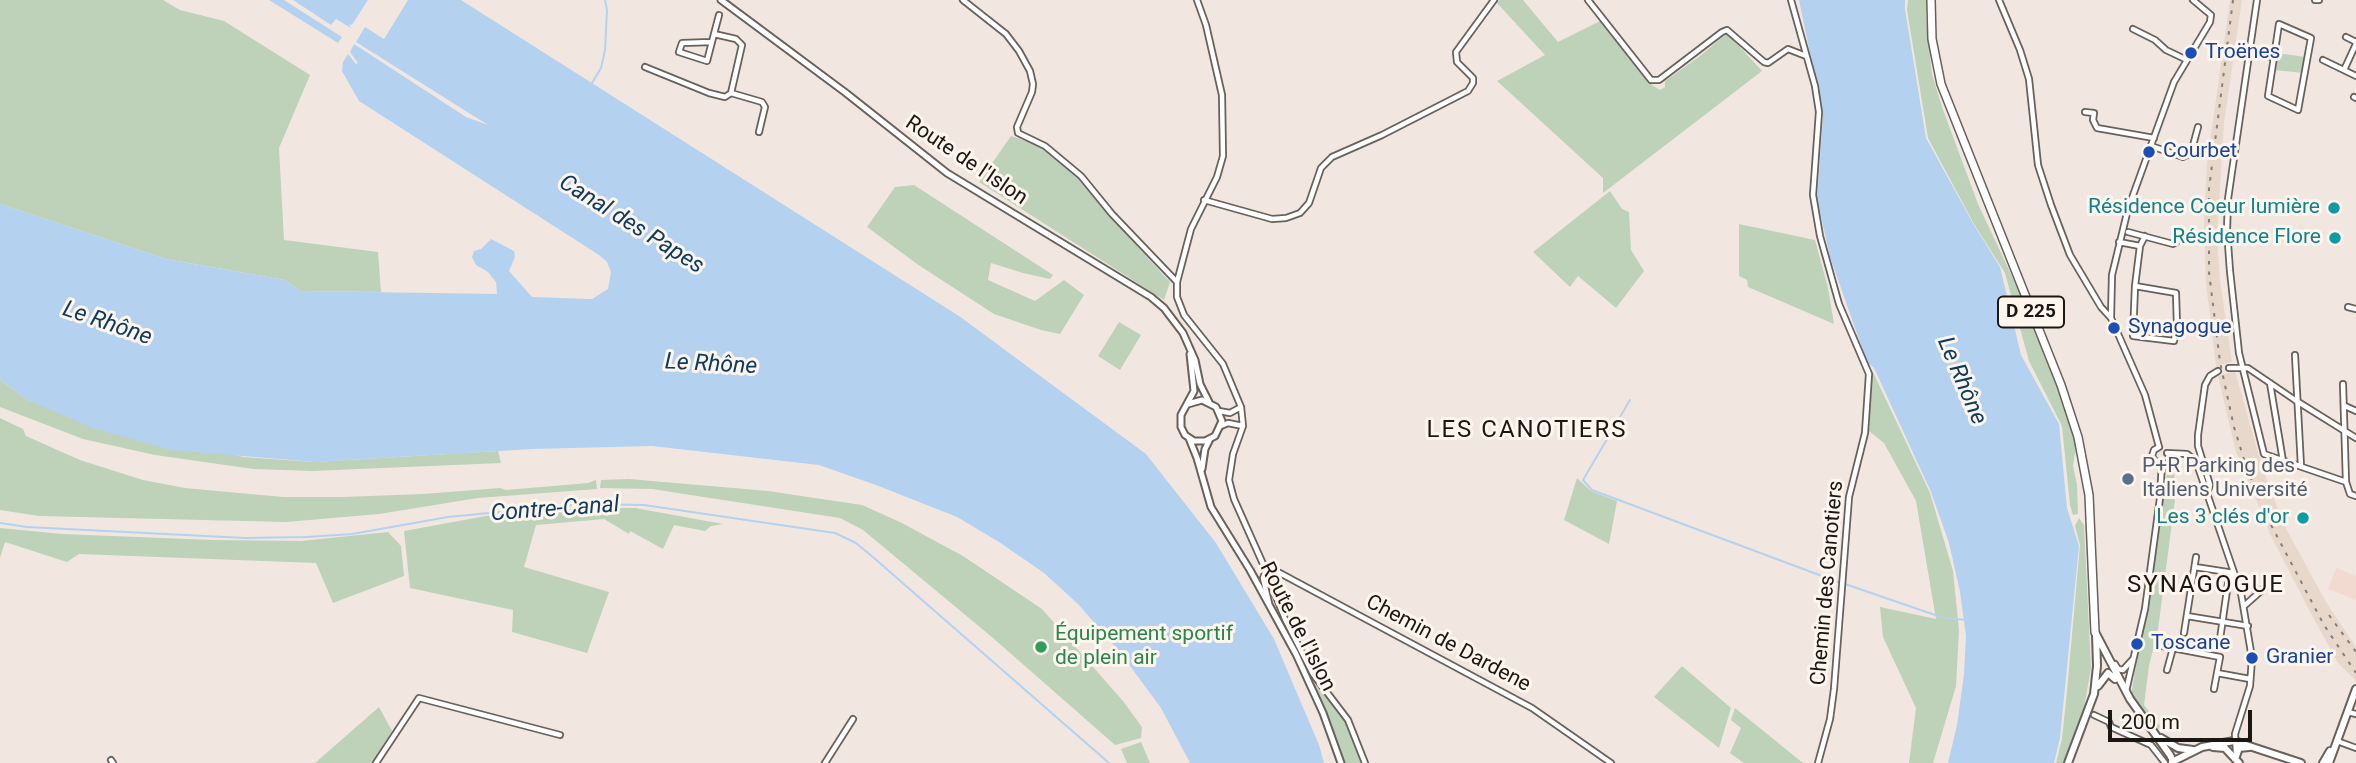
<!DOCTYPE html>
<meta charset="utf-8">
<style>
body{margin:0}
#map{position:relative;width:2356px;height:763px;overflow:hidden;background:#f1e7e0;font-family:Roboto,sans-serif}
canvas{display:block}
.scale{position:absolute;left:2108px;top:710px;width:144px;height:32px;box-sizing:border-box;border:4px solid #1a1714;border-top:0;padding-left:9px;font-size:21px;line-height:24px;white-space:nowrap;color:#1a1714;-webkit-text-stroke:5px #fef5ed;paint-order:stroke}
</style>
<div id="map">
<canvas width="2356" height="763"></canvas>
<div class="scale">200 m</div>
</div>
<script>
const ctx = document.querySelector('canvas').getContext('2d');
ctx.lineJoin = 'round';
function paint(path, color) {
  ctx.fillStyle = color;
  ctx.fill(path, 'evenodd');
}
function poly(rows) {
  const path = new Path2D();
  for (const r of rows) {
    path.moveTo(r[0], r[1]);
    for (let i = 2; i < r.length; i += 2) path.lineTo(r[i], r[i + 1]);
  }
  return path;
}
function stroke(path, color, width, dash) {
  ctx.strokeStyle = color;
  ctx.lineWidth = width;
  ctx.lineCap = dash ? 'butt' : 'round';
  ctx.setLineDash(dash || []);
  ctx.stroke(path);
}
function label(font, color, halo, rows, align = 'center') {
  ctx.font = font + ' Roboto,sans-serif';
  ctx.lineWidth = 6;
  ctx.setLineDash([]);
  ctx.textBaseline = 'middle';
  ctx.strokeStyle = halo;
  ctx.fillStyle = color;
  for (const [text, x, y, turn = 0] of rows) {
    ctx.save();
    ctx.translate(x, y);
    ctx.rotate((+turn || 0) * Math.PI / 180);
    ctx.textAlign = isNaN(turn) ? turn : align;
    if (halo) ctx.strokeText(text, 0, 0);
    ctx.fillText(text, 0, 0);
    ctx.restore();
  }
}
const commercial = poly([
 [2336,568,2356,576,2356,600,2328,589]
]);
const built = poly([
 [2230,0,2242,0,2224,123,2217,237,2220,280,2232,362,2216,366,2206,284,2204,222,2207,163],
 [2235,371,2261,463,2283,523,2326,602,2356,647,2356,681,2338,663,2307,606,2271,536,2236,452,2218,376]
]);
const green = poly([
 [0,0,163,0,180,10,224,21,310,75,279,148,284,240,378,252,381,292,300,291,285,280,166,259,0,204],
 [1500,0,1523,0,1558,42,1600,21,1652,85,1660,90,1665,87,1665,81,1700,56,1727,33,1762,71,1603,193,1603,178,1497,81,1545,55,1496,2],
 [1908,0,1927,0,1926,18,1932,74,1942,107,1978,204,2017,287,2067,409,2076,447,2073,466,2077,484,2078,514,2073,515,2070,505,2062,426,2029,361,2005,273,1974,224,1928,138,1907,10],
 [2277,53,2305,57,2303,73,2275,70],
 [1011,136,1044,147,1080,178,1127,235,1170,282,1164,300,979,182],
 [914,185,1053,275,1050,279,1023,273,991,263,988,280,1035,301,1064,280,1084,295,1060,334,1041,330,994,314,917,264,867,227,895,187],
 [1610,191,1622,209,1629,212,1631,250,1644,271,1616,308,1578,276,1570,287,1533,252],
 [1739,224,1815,240,1828,288,1834,324,1748,287,1747,280,1739,276],
 [1119,322,1141,335,1120,370,1098,356],
 [1872,370,1930,493,1953,571,1959,630,1956,686,1933,763,1909,763,1916,708,1883,637,1880,607,1936,619,1916,501,1884,443,1869,431],
 [0,380,28,400,243,457,314,462,498,451,501,463,312,471,253,469,155,455,83,439,0,407],
 [0,418,23,429,26,436,80,460,143,480,185,488,283,497,343,497,423,494,500,488,506,490,588,483,596,480,597,489,478,498,379,514,286,522,39,516,0,510],
 [2174,462,2175,500,2158,629,2149,666,2144,705,2160,726,2158,730,2132,696,2132,688,2149,596,2167,473,2168,464],
 [1577,478,1591,491,1617,501,1609,544,1564,520],
 [629,479,768,491,862,505,900,522,963,556,1042,609,1123,701,1142,727,1141,738,1115,745,993,638,863,530,840,518,652,489,600,488,601,480],
 [581,508,635,508,723,524,711,526,705,531,674,525,663,549,630,531,629,534,604,519,536,525,524,567,609,592,587,653,512,632,513,610,410,588,404,531,486,516],
 [2079,518,2084,525,2091,668,2084,708,2071,741,2065,763,2056,763,2062,739,2067,691,2080,545,2075,526],
 [0,528,62,534,213,540,301,541,388,532,401,546,404,576,333,603,316,563,79,554,67,562,5,542,0,558],
 [1682,666,1731,708,1719,748,1654,697],
 [1310,675,1344,714,1363,763,1344,763,1330,720],
 [379,707,392,731,372,763,315,763],
 [1735,708,1803,763,1744,763,1730,753,1741,728,1731,720],
 [1141,742,1150,763,1127,763,1121,749]
]);
const water = poly([
 [269,0,284,0,342,37,338,43],
 [293,0,368,0,352,25,349,24,351,28,336,19,331,25],
 [408,0,461,0,959,316,1146,454,1216,543,1274,639,1319,745,1324,763,1190,763,1161,708,1119,651,1078,604,1044,573,999,542,957,517,876,485,819,465,652,446,533,449,314,462,171,450,93,428,28,400,0,380,0,204,166,259,285,280,300,291,497,294,496,282,488,272,476,265,472,257,474,251,481,249,491,239,514,251,515,257,509,271,532,297,592,299,608,289,611,272,607,262,599,255,359,101,342,71,343,62,348,54,356,64,358,63,350,52,354,44,466,117,488,125,356,42,365,27,384,39],
 [1799,0,1905,0,1905,9,1926,138,1974,225,2000,267,2021,355,2059,424,2067,508,2079,546,2060,738,2054,763,1948,763,1957,725,1964,674,1966,636,1960,592,1949,543,1931,492,1874,368,1867,362,1830,257,1817,198,1823,116]
]);
const stream = poly([
 [592,83,601,68,605,50,607,10,605,0],
 [1630,400,1583,480,1592,490,1838,582],
 [0,523,27,527,245,538,307,537,352,534,448,517,583,504,644,505,835,533,856,543,874,558,1109,763],
 [1845,584,1941,617],
 [1946,618,1966,620]
]);
const minor = poly([
 [963,0,1006,34,1019,51,1030,71,1033,84,1032,92,1017,127,1018,133,1045,146,1081,176,1112,214,1177,282],
 [1197,0,1206,25,1222,95,1223,156,1217,177,1191,229,1177,282,1177,297,1184,315,1223,364,1241,407,1243,426,1233,454,1229,480,1234,499,1263,564,1285,619,1313,674,1348,720,1365,763],
 [1588,0,1651,80,1659,80,1722,32,1727,30,1764,62,1768,63,1788,49,1806,56],
 [1791,0,1815,86,1819,112,1813,195,1820,236,1839,304,1869,374,1865,433,1849,497,1834,689,1830,719,1818,763],
 [1999,0,2020,50,2029,79,2038,165,2051,205,2070,255,2101,307,2111,318,2145,395,2159,447],
 [2257,0,2228,199,2227,230,2230,271,2239,353,2264,454,2346,482],
 [2315,0,2319,0],
 [2133,29,2155,40,2166,50,2187,60],
 [714,34,736,39,742,45,731,93],
 [2346,37,2356,42],
 [712,42,682,43,679,52,707,61,714,34,719,15],
 [2250,54,2274,57,2279,24,2311,38,2298,110,2268,96,2274,57],
 [2323,60,2356,76],
 [645,67,709,93,725,97,731,93,762,102,765,107,759,132],
 [2344,70,2356,44],
 [2354,97,2356,98],
 [2085,112,2094,113,2093,120,2097,128,2154,138],
 [2151,146,2183,157,2191,153,2198,127],
 [1204,200,1272,219,1286,218,1300,213,1309,203,1321,168,1332,157,1382,135,1468,91,1473,83,1473,78,1457,62,1456,52,1494,0],
 [2128,232,2173,244,2179,240],
 [2119,242,2140,246],
 [2135,286,2176,293,2177,326,2174,341,2133,336,2135,286,2140,246,2145,236],
 [2348,307,2356,309],
 [2111,317,2112,275,2128,209,2174,82,2210,22,2211,15,2193,0],
 [2295,355,2301,466],
 [2229,368,2248,368,2295,400,2356,438],
 [2270,383,2283,461],
 [2343,384,2346,482,2350,494,2356,496],
 [2345,406,2356,411],
 [1219,411,1230,413,1241,407],
 [1221,426,1228,423,1243,426],
 [2159,447,2154,450,2152,456,2155,461,2162,462],
 [2167,453,2187,454,2196,461,2241,593,2252,658,2250,686,2235,734,2236,752],
 [2208,490,2210,485,2198,446,2198,435,2205,385,2210,376,2218,371],
 [1263,564,1532,708,1611,763],
 [2195,567,2234,573,2228,583,2219,646],
 [1266,571,1263,578,1269,603],
 [2244,606,2270,583],
 [2187,616,2248,626],
 [2184,633,2196,557],
 [2162,646,2220,657,2217,673,2250,679],
 [2115,664,2118,669,2123,670,2133,659],
 [2167,670,2173,648],
 [2214,689,2217,673],
 [2126,691,2145,609,2160,498,2162,462],
 [2348,712,2356,714],
 [2094,715,2109,722,2111,727,2151,745,2165,763],
 [2337,741,2356,748],
 [111,760,113,763],
 [376,763,419,698,560,735],
 [825,763,853,719]
]);
const tertiary = poly([
 [721,0,846,93,947,173,1151,297,1164,308,1183,333,1195,360,1200,384,1209,402],
 [1188,404,1202,400,1216,407,1222,421,1215,436,1205,441,1194,441,1185,435,1181,427,1181,415,1194,391,1190,354],
 [1189,438,1197,458,1211,507,1250,570,1296,654,1323,713,1341,763],
 [1202,469,1205,449,1210,439]
]);
const primary = poly([
 [2095,632,2130,699,2170,755,2173,761],
 [2098,686,2108,673,2115,679],
 [2161,738,2178,748,2193,750],
 [2213,747,2225,748,2239,763],
 [2235,759,2239,748,2249,747],
 [2172,762,2202,747,2234,741,2301,763],
 [2068,763,2094,694,2097,666,2096,634],
 [2323,763,2330,751],
 [2329,763,2356,689]
]);
const trunk = poly([
 [1931,0,1932,39,1941,84,2061,385,2078,437,2089,495,2095,632]
]);
const rail = poly([
 [2233,0,2209,189,2209,272,2220,362,2234,427,2247,469,2270,523,2324,625,2356,673],
 [2329,615,2356,652]
]);
const markers = [
 [2191,53,7,"#1a4fb4"],
 [2149,152,7,"#1a4fb4"],
 [2334,208,7,"#0f9aa8"],
 [2335,238,7,"#0f9aa8"],
 [2114,328,7,"#1a4fb4"],
 [2128,479,7,"#5c6f8a"],
 [2303,518,7,"#0f9aa8"],
 [2137,644,7,"#1a4fb4"],
 [1041,647,7,"#2e9e5b"],
 [2252,658,7,"#1a4fb4"]
];
const shields = [
 [2031,312,66]
];
const shieldNames = [
 ["D 225",2031,312]
];
const transitNames = [
 ["Troënes",2205,53],
 ["Courbet",2163,152],
 ["Synagogue",2128,328],
 ["Toscane",2151,644],
 ["Granier",2266,658]
];
const streetNames = [
 ["Route de l'Islon",966,161,34],
 ["Chemin des Canotiers",1828,583,-85],
 ["Route de l'Islon",1297,627,63],
 ["Chemin de Dardene",1448,644,28]
];
const cultureNames = [
 ["Résidence Coeur lumière",2320,208],
 ["Résidence Flore",2321,238],
 ["Les 3 clés d'or",2289,518]
];
const serviceNames = [
 ["P+R Parking des",2142,467],
 ["Italiens Université",2142,491]
];
const leisureNames = [
 ["Équipement sportif",1055,635],
 ["de plein air",1055,659]
];
const waterNames = [
 ["Canal des Papes",631,225,32],
 ["Le Rhône",107,324,19],
 ["Le Rhône",711,365,3],
 ["Le Rhône",1961,381,67],
 ["Contre-Canal",555,510,-4]
];
const quarterNames = [
 ["LES CANOTIERS",1527,431],
 ["SYNAGOGUE",2206,586]
];
paint(commercial, '#f2dad1');
paint(built, '#e8d8cc');
paint(green, '#bdd2b9');
paint(water, '#b4d2f0');
stroke(stream, '#b4d2f0', 2);
stroke(minor, '#68605a', 8);
stroke(tertiary, '#68605a', 9);
stroke(primary, '#68605a', 10);
stroke(trunk, '#68605a', 10);
stroke(minor, '#fff', 4.5);
stroke(tertiary, '#fff', 5);
stroke(primary, '#fff', 6);
stroke(trunk, '#fff', 7);
stroke(rail, '#857f7a', 2, [3.5, 7]);
for (const [x, y, r, color] of markers) {
  const dot = new Path2D();
  dot.arc(x, y, r, 0, 2 * Math.PI);
  ctx.fillStyle = color;
  ctx.fill(dot);
  stroke(dot, '#fef5ed', 2.5);
}
for (const [x, y, w] of shields) {
  const box = new Path2D();
  box.roundRect(x - w / 2, y - 15.5, w, 31, 5);
  ctx.fillStyle = '#fef5ed';
  ctx.fill(box);
  stroke(box, '#1a1714', 2);
}
label('bold 19px', '#1a1714', null, shieldNames);
label('21px', '#164399', '#fef5ed', transitNames, 'left');
label('21px', '#1a1714', '#fef5ed', streetNames);
label('21px', '#0d838f', '#fef5ed', cultureNames, 'right');
label('21px', '#4e5e75', '#fef5ed', serviceNames, 'left');
label('21px', '#27864d', '#fef5ed', leisureNames, 'left');
label('italic 23px', '#0d3c62', '#fef5ed', waterNames);
ctx.letterSpacing = '2px';
label('24px', '#1a1714', '#fef5ed', quarterNames);
ctx.letterSpacing = '0px';
</script>
